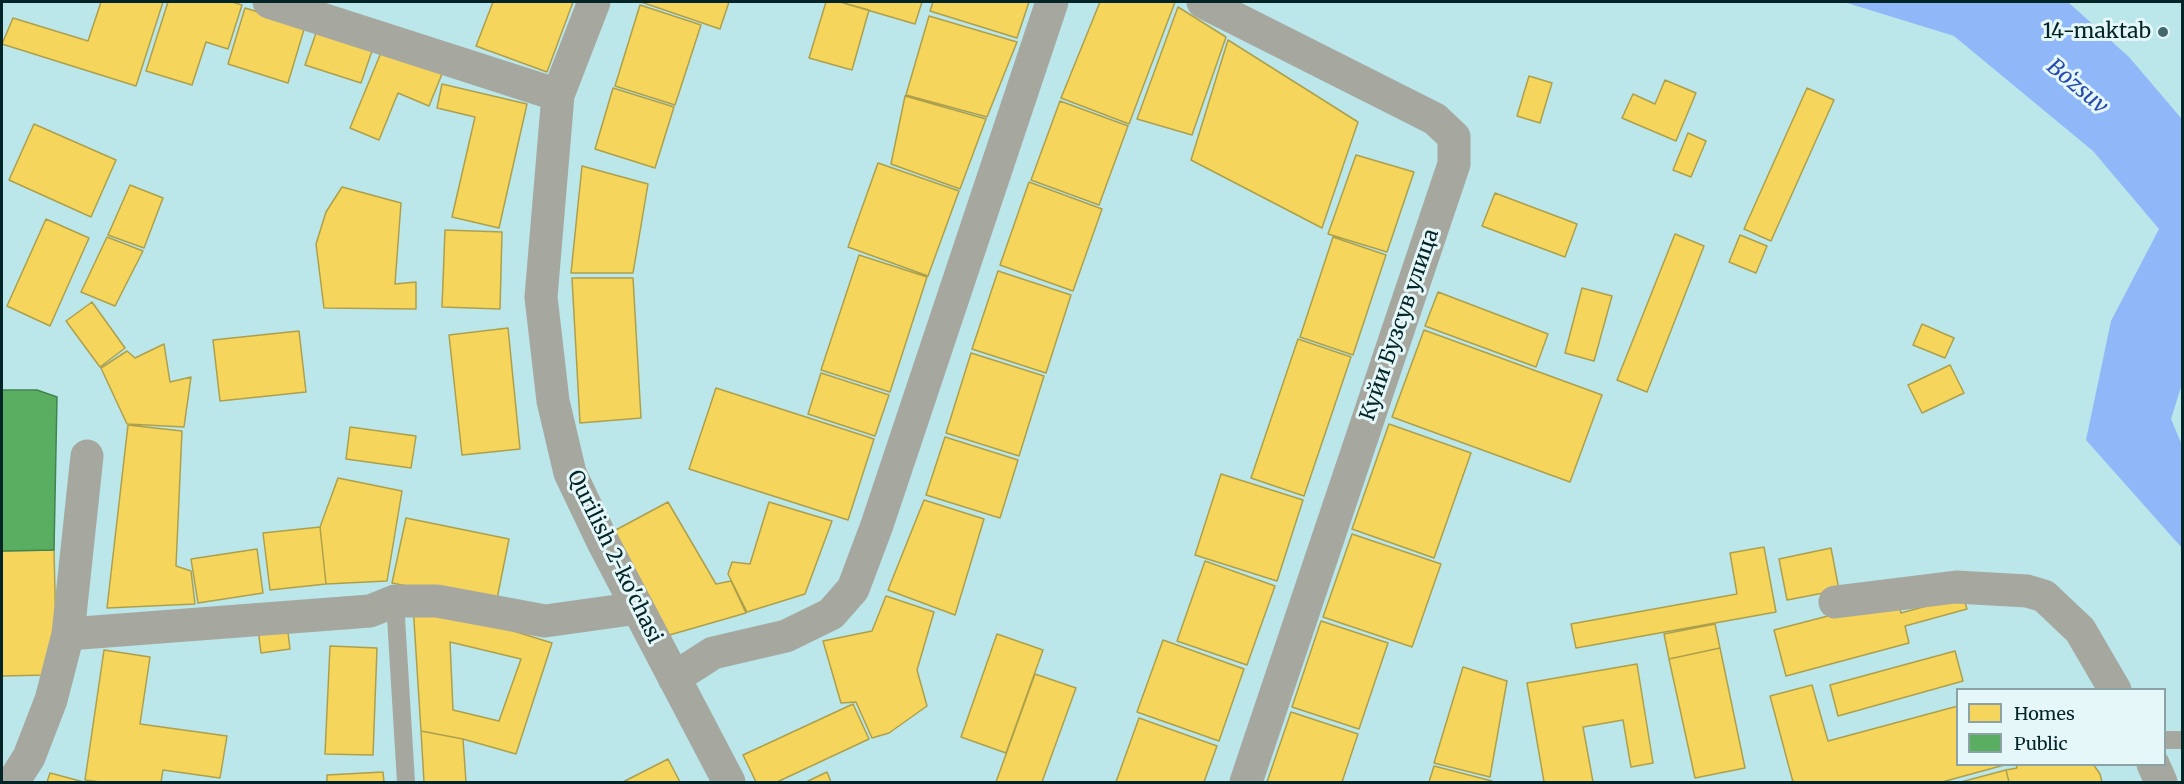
<!DOCTYPE html>
<meta charset="utf-8">
<style>
body{margin:0}
#map{position:relative;width:2184px;height:784px;overflow:hidden;background:#bbe6ea;font-family:Merriweather,serif}
canvas{display:block}
.frame{position:absolute;inset:0;border:3px solid #032528;pointer-events:none}
.legend{position:absolute;left:1956px;top:688px;width:210px;height:78px;box-sizing:border-box;background:#e5f7f9;border:2px solid #8ba3a5;margin:0;padding:8px 10px;list-style:none;font-size:18px;color:#032528}
.legend li{display:flex;align-items:center;gap:12px;height:30px}
.legend b{width:30px;border:2px solid #8ba3a5}
</style>
<div id="map">
<canvas width="2184" height="784"></canvas>
<div class="frame"></div>
<ul class="legend">
<li><b style="height:16px;background:#f6d55c"></b>Homes</li>
<li><b style="height:16px;background:#5aae61"></b>Public</li>
</ul>
</div>
<script>
const ctx = document.querySelector('canvas').getContext('2d');
ctx.lineJoin = 'round';
function paint(path, color) {
  ctx.fillStyle = color;
  ctx.fill(path, 'evenodd');
}
function poly(rows) {
  const path = new Path2D();
  for (const r of rows) {
    path.moveTo(r[0], r[1]);
    for (let i = 2; i < r.length; i += 2) path.lineTo(r[i], r[i + 1]);
  }
  return path;
}
function stroke(path, color, width, dash) {
  ctx.strokeStyle = color;
  ctx.lineWidth = width;
  ctx.lineCap = dash ? 'butt' : 'round';
  ctx.setLineDash(dash || []);
  ctx.stroke(path);
}
function label(font, color, halo, rows, align = 'center') {
  ctx.font = font + ' Merriweather,serif';
  ctx.lineWidth = 6;
  ctx.setLineDash([]);
  ctx.textBaseline = 'middle';
  ctx.strokeStyle = halo;
  ctx.fillStyle = color;
  for (const [text, x, y, turn = 0] of rows) {
    ctx.save();
    ctx.translate(x, y);
    ctx.rotate((+turn || 0) * Math.PI / 180);
    ctx.textAlign = isNaN(turn) ? turn : align;
    if (halo) ctx.strokeText(text, 0, 0);
    ctx.fillText(text, 0, 0);
    ctx.restore();
  }
}
const water = poly([
 [1844,2,2068,2,2129,57,2181,118,2182,123,2182,384,2171,419,2182,445,2182,548,2086,440,2111,321,2159,229,2093,151,1954,36]
]);
const homes = poly([
 [101,2,163,2,136,86,2,44,13,18,88,41,101,2],
 [168,2,232,2,242,5,228,49,206,42,192,85,146,71,168,2],
 [493,2,573,2,547,72,476,46,493,2],
 [641,2,729,2,720,29,641,2],
 [826,2,840,2,869,10,852,70,809,58,826,2],
 [840,2,922,2,915,24,840,2],
 [933,2,1029,2,1017,38,930,11,933,2],
 [1100,2,1175,2,1129,124,1061,98,1100,2],
 [640,5,701,25,675,105,615,86,640,5],
 [1178,7,1226,37,1192,135,1137,119,1178,7],
 [245,8,305,26,288,83,228,64,245,8],
 [929,16,1017,42,987,117,906,95,929,16],
 [316,33,372,51,361,83,305,65,316,33],
 [1228,40,1358,122,1322,228,1191,160,1228,40],
 [382,50,442,74,429,106,398,93,379,140,350,128,382,50],
 [1529,76,1552,83,1540,123,1517,116,1529,76],
 [1665,80,1696,93,1676,141,1622,118,1633,94,1655,104,1665,80],
 [442,84,527,104,499,228,452,217,475,117,437,108,442,84],
 [613,88,674,107,655,168,595,149,613,88],
 [1807,88,1834,100,1771,241,1744,229,1807,88],
 [905,96,986,119,960,189,891,164,905,96],
 [1060,101,1128,126,1099,205,1031,180,1060,101],
 [34,124,116,160,91,217,9,180,34,124],
 [1688,133,1706,141,1691,177,1673,170,1688,133],
 [1356,155,1414,172,1387,252,1328,234,1356,155],
 [878,163,959,191,928,276,848,247,878,163],
 [582,166,648,184,633,273,571,273,582,166],
 [1029,182,1102,209,1073,291,1000,265,1029,182],
 [130,185,163,198,144,248,108,235,130,185],
 [342,187,401,203,395,284,416,282,416,309,324,308,316,244,326,212,342,187],
 [1495,193,1577,224,1565,257,1482,226,1495,193],
 [46,219,89,238,50,326,7,306,46,219],
 [445,230,502,232,500,309,442,307,445,230],
 [1675,234,1704,246,1647,392,1617,380,1675,234],
 [1740,235,1767,246,1756,273,1729,262,1740,235],
 [107,237,143,251,115,306,81,292,107,237],
 [1333,237,1386,255,1353,355,1300,337,1333,237],
 [859,255,927,277,890,392,821,370,859,255],
 [998,271,1071,295,1046,373,972,349,998,271],
 [572,278,633,278,641,418,580,423,572,278],
 [1582,288,1612,296,1594,361,1565,353,1582,288],
 [1438,292,1548,334,1536,367,1425,326,1438,292],
 [92,302,125,348,100,367,66,321,92,302],
 [1922,324,1954,338,1945,358,1913,345,1922,324],
 [508,328,520,449,462,455,449,335,508,328],
 [1424,330,1602,395,1570,482,1392,417,1424,330],
 [299,331,306,392,220,401,213,340,299,331],
 [1298,339,1351,357,1304,496,1251,478,1298,339],
 [164,344,170,382,191,377,184,427,127,424,101,368,127,351,135,358,164,344],
 [971,353,1044,376,1019,456,946,433,971,353],
 [1950,365,1964,393,1922,413,1908,385,1950,365],
 [821,373,889,395,875,436,808,414,821,373],
 [716,388,874,439,848,520,689,469,716,388],
 [1389,424,1471,453,1434,558,1352,529,1389,424],
 [128,425,182,431,176,566,191,571,195,604,107,608,128,425],
 [350,427,416,436,411,468,346,459,350,427],
 [945,437,1018,460,1000,518,926,495,945,437],
 [1221,474,1303,500,1277,581,1195,555,1221,474],
 [338,478,402,491,387,581,326,584,320,527,338,478],
 [924,500,984,519,955,615,888,590,924,500],
 [668,502,716,584,731,581,746,613,666,636,612,532,668,502],
 [769,502,832,521,805,594,747,612,728,574,732,562,750,564,769,502],
 [406,518,509,539,496,604,392,583,406,518],
 [320,527,326,584,270,590,263,533,320,527],
 [1352,534,1441,564,1412,647,1323,617,1352,534],
 [1764,547,1776,612,1576,648,1571,624,1737,594,1730,553,1764,547],
 [1831,548,1839,590,1787,600,1779,559,1831,548],
 [257,549,263,593,198,603,191,559,257,549],
 [54,550,56,635,45,675,2,676,2,551,54,550],
 [1205,561,1275,586,1247,665,1177,641,1205,561],
 [886,596,934,612,917,670,927,706,889,733,872,738,856,702,841,703,823,641,872,631,886,596],
 [1963,596,1967,609,1905,626,1909,643,1786,676,1774,630,1897,598,1901,613,1963,596],
 [413,605,507,629,552,643,516,754,463,739,421,731,413,605],
 [450,642,521,659,499,721,453,710,450,642],
 [1321,621,1388,643,1359,729,1292,707,1321,621],
 [1715,624,1720,648,1669,659,1664,634,1715,624],
 [287,625,290,649,261,653,258,629,287,625],
 [997,634,1043,650,1006,753,961,737,997,634],
 [1163,640,1244,669,1219,741,1137,712,1163,640],
 [330,646,377,648,373,755,325,754,330,646],
 [1720,648,1745,768,1695,778,1669,659,1720,648],
 [104,650,150,657,140,724,227,736,220,778,163,770,161,782,101,782,85,780,104,650],
 [1955,651,1963,681,1838,716,1830,685,1955,651],
 [1637,664,1653,763,1631,767,1623,720,1583,727,1593,782,1544,782,1527,683,1637,664],
 [1463,667,1507,681,1490,777,1434,763,1463,667],
 [1035,674,1076,688,1042,782,996,782,1035,674],
 [1812,685,1828,741,1958,706,1958,764,2008,764,1942,782,1793,782,1770,696,1812,685],
 [853,704,869,739,777,782,756,782,743,755,853,704],
 [1291,712,1358,734,1342,782,1267,782,1291,712],
 [1139,718,1217,746,1204,782,1116,782,1139,718],
 [421,731,463,739,466,782,424,782,421,731],
 [668,759,680,782,623,782,668,759],
 [2016,764,2093,764,2100,774,2102,782,2009,782,2006,770,2017,768,2016,764],
 [1434,766,1492,781,1492,782,1429,782,1434,766],
 [2006,770,2009,782,1961,782,2006,770],
 [383,772,384,782,327,782,327,775,383,772],
 [827,772,831,782,806,782,827,772],
 [50,773,84,782,47,782,50,773]
]);
const public = poly([
 [2,390,37,390,57,397,54,550,2,551,2,390]
]);
const lane = poly([
 [395,601,406,782],
 [2164,740,2182,740]
]);
const street = poly([
 [269,2,558,95],
 [594,2,558,95,541,297,553,401,570,473,602,540,729,782],
 [1203,2,1435,119,1454,137,1454,164,1246,782],
 [1835,602,1956,587,2027,591,2044,596,2080,630,2115,690],
 [68,634,370,611,395,601,437,601,545,621,638,608],
 [674,678,713,653,786,636,831,614,853,589,877,525,1052,2],
 [2153,764,2161,782],
 [13,782,29,757,51,700,68,634,87,456]
]);
const markers = [
 [2163,32,6,"#43696c"]
];
const poiNames = [
 ["14-maktab",2151,32]
];
const streetNames = [
 ["Куйи Бузсув улица",1400,325,-71],
 ["Qurilish 2-ko'chasi",614,557,64]
];
const waterNames = [
 ["Boʻzsuv",2077,87,40]
];
paint(water, '#90b8f8');
paint(homes, '#f6d55c');
stroke(homes, '#ada04c', 1.5);
paint(public, '#5aae61');
stroke(public, '#408550', 1.5);
stroke(lane, '#a6a8a0', 18);
stroke(street, '#a6a8a0', 33);
for (const [x, y, r, color] of markers) {
  const dot = new Path2D();
  dot.arc(x, y, r, 0, 2 * Math.PI);
  ctx.fillStyle = color;
  ctx.fill(dot);
  stroke(dot, '#e5f7f9', 2);
}
label('21px', '#032528', '#e5f7f9', poiNames, 'right');
label('21px', '#032528', '#e5f7f9', streetNames);
label('italic 22px', '#274ab1', '#e5f7f9', waterNames);
</script>
